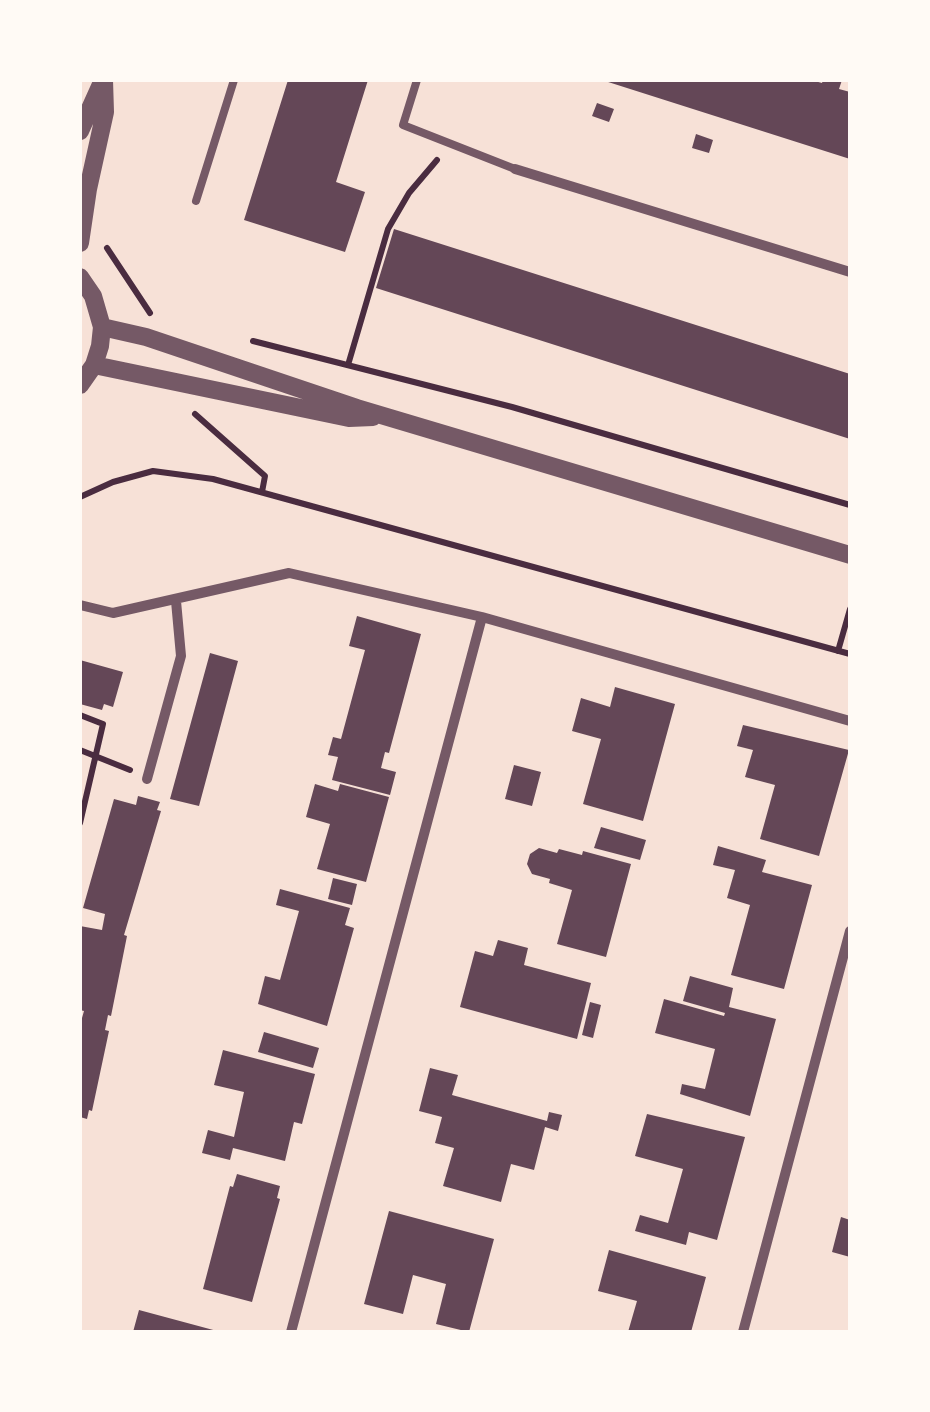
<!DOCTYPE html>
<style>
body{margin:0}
#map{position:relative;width:930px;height:1412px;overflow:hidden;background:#f7e1d7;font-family:"PT Serif",serif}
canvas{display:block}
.frame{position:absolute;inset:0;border:82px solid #fffaf5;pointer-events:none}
</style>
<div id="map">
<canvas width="930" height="1412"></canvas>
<div class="frame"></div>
</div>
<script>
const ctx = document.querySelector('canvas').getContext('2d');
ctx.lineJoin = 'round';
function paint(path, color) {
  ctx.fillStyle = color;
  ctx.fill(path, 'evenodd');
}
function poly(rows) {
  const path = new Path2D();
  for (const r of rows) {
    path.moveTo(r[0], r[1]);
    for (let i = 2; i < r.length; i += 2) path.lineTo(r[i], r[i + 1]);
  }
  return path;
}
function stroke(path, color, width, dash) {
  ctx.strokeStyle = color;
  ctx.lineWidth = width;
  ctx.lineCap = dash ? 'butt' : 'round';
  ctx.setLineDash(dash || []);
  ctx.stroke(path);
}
const building = poly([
 [288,80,368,80,336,182,365,192,345,252,244,220],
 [811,80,822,83,823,80,842,80,839,89,850,92,850,159,605,81],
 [597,103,614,109,609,122,592,116],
 [696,134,713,140,709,153,692,148],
 [394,229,850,374,850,439,376,288],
 [357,616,421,634,389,753,385,752,381,768,396,772,390,795,332,780,338,757,328,755,333,737,341,739,365,650,349,646],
 [210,653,238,661,199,806,170,799],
 [80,660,123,672,113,707,104,704,102,710,80,704],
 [615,687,675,704,643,821,583,804,601,739,572,731,581,698,610,707],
 [743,725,849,750,819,856,760,839,775,785,745,777,753,750,737,746],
 [514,765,541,772,532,806,505,799],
 [315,784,338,791,340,784,389,797,366,882,317,869,330,824,306,817],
 [138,796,160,802,157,810,161,811,124,935,127,936,111,1016,108,1015,105,1030,109,1031,92,1111,89,1110,87,1119,80,1117,80,1025,84,1011,80,1010,80,926,102,930,105,914,83,908,114,799,136,805],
 [601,827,646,840,640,860,594,848],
 [718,846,766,860,762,872,812,885,784,989,731,975,750,905,727,898,735,870,713,865],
 [539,848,557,853,559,849,582,855,583,851,631,864,606,957,557,944,572,890,549,883,550,879,532,874,527,864,530,854],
 [333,878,357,884,352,905,328,899],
 [280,889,350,908,345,925,354,928,327,1026,258,1004,265,976,280,980,299,911,276,905],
 [498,940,528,948,524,965,591,983,577,1039,460,1007,475,951,493,956],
 [690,976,733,988,729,1007,776,1019,750,1116,680,1094,682,1084,705,1089,715,1049,655,1033,664,999,724,1016,725,1013,683,1001],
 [590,1002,601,1005,593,1038,582,1035],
 [264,1032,319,1048,313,1068,258,1052],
 [223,1050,315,1074,302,1124,294,1122,285,1161,233,1148,230,1160,202,1153,208,1130,234,1137,244,1092,214,1085],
 [430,1068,458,1075,452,1095,547,1121,549,1112,562,1115,558,1131,545,1127,534,1170,511,1164,501,1202,443,1186,454,1148,435,1143,442,1117,419,1111],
 [647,1114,745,1137,717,1240,689,1232,686,1245,635,1231,640,1215,668,1223,683,1169,635,1156],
 [237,1174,280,1186,277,1198,280,1199,252,1302,203,1289,230,1186,233,1187],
 [389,1211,494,1239,469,1332,436,1324,446,1284,413,1275,403,1314,364,1304],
 [841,1217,850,1220,850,1257,832,1252],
 [609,1250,706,1277,691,1332,628,1332,637,1301,598,1291],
 [139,1310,217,1331,217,1332,133,1332]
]);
const path = poly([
 [107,248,150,313],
 [253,341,512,407,850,505],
 [348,365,388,229,409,193,437,160],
 [195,414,265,476,262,492],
 [80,497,113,482,153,471,213,479,850,654],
 [838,651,850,609],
 [80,715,103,724,80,823],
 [80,750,130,770]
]);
const service = poly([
 [417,80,403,125,515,169],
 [196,201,234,80]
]);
const minor = poly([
 [515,169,850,272],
 [80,605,113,613,289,573,482,617,850,721],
 [147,779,181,656,176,601],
 [291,1332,482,617],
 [743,1332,850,931]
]);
const tertiary = poly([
 [80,131,103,80],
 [80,243,88,189,105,112,104,80],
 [80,277,93,296,102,327,100,346,94,365,80,385],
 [102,327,146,337,357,408,850,555],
 [94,365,349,418,373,417]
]);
paint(building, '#644757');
stroke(path, '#4a2c40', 6);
stroke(service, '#755966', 8);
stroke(minor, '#755966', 10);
stroke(tertiary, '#755966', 18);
</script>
